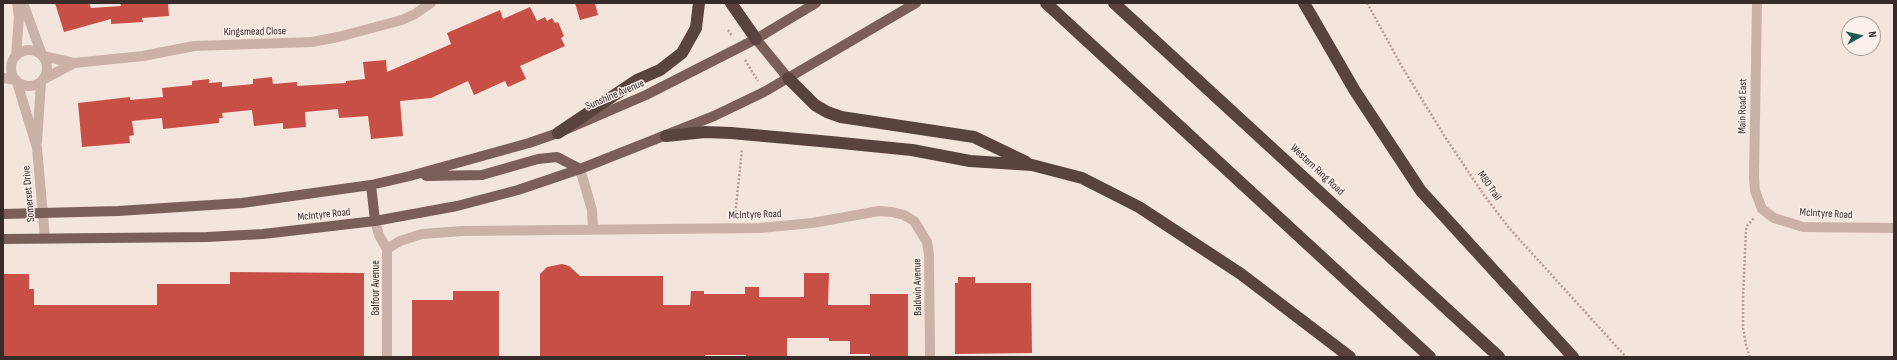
<!DOCTYPE html>
<style>
body{margin:0}
#map{position:relative;width:1897px;height:360px;overflow:hidden;background:#f3e5dc;font-family:"Sofia Sans Condensed",sans-serif}
canvas{display:block}
.frame{position:absolute;inset:0;border:4px solid #382b28;pointer-events:none}
.north{position:absolute;left:1841px;top:16px;width:40px;height:40px;box-sizing:border-box;background:#faefe9;border:1px solid #aca19c;border-radius:50%;rotate:82deg;font-size:11px;font-weight:700;line-height:16px;text-align:center;color:#382b28}
.north::after{content:'';display:block;margin:auto;width:14px;height:18px;background:#1d5a54;clip-path:polygon(50% 0,100% 100%,50% 72%,0 100%)}
</style>
<div id="map">
<canvas width="1897" height="360"></canvas>
<div class="frame"></div>
<div class="north">N</div>
</div>
<script>
const ctx = document.querySelector('canvas').getContext('2d');
ctx.lineJoin = 'round';
function paint(path, color) {
  ctx.fillStyle = color;
  ctx.fill(path, 'evenodd');
}
function poly(rows) {
  const path = new Path2D();
  for (const r of rows) {
    if (r.length === 3) {
      path.moveTo(r[0] + r[2], r[1]);
      path.arc(r[0], r[1], r[2], 0, 2 * Math.PI);
      continue;
    }
    path.moveTo(r[0], r[1]);
    for (let i = 2; i < r.length; i += 2) path.lineTo(r[i], r[i + 1]);
  }
  return path;
}
function stroke(path, color, width, dash) {
  ctx.strokeStyle = color;
  ctx.lineWidth = width;
  ctx.lineCap = dash ? 'butt' : 'round';
  ctx.setLineDash(dash || []);
  ctx.stroke(path);
}
function label(font, color, halo, rows, align = 'center') {
  ctx.font = font + ' "Sofia Sans Condensed",sans-serif';
  ctx.lineWidth = 3;
  ctx.setLineDash([]);
  ctx.textBaseline = 'middle';
  ctx.strokeStyle = halo;
  ctx.fillStyle = color;
  for (const [text, x, y, turn = 0] of rows) {
    ctx.save();
    ctx.translate(x, y);
    ctx.rotate((+turn || 0) * Math.PI / 180);
    ctx.textAlign = isNaN(turn) ? turn : align;
    if (halo) ctx.strokeText(text, 0, 0);
    ctx.fillText(text, 0, 0);
    ctx.restore();
  }
}
const building = poly([
 [55,3,89,3,91,8,121,6,120,3,168,3,169,16,142,18,143,22,111,24,111,19,64,32],
 [575,3,595,3,598,15,580,20],
 [530,7,537,21,545,17,547,21,552,18,555,23,558,22,564,36,561,38,565,46,520,66,526,79,508,87,505,81,474,95,468,81,431,98,400,101,403,136,371,139,368,116,339,118,338,109,305,112,306,127,283,129,283,123,254,126,252,110,222,113,223,118,219,118,219,123,163,129,162,118,132,121,134,135,129,136,130,143,82,147,78,103,130,97,130,100,163,97,162,88,192,85,192,81,209,79,209,83,222,82,222,87,253,84,253,79,272,77,273,84,297,82,297,86,346,83,346,81,365,79,363,62,386,60,387,72,451,44,447,33,500,10,503,19],
 [562,264,569,266,580,276,663,276,663,305,690,305,691,291,704,291,704,294,745,294,745,287,759,287,759,297,804,297,804,273,829,273,828,305,870,305,870,294,908,294,908,357,870,357,870,354,850,354,850,341,829,341,829,338,787,338,787,357,746,357,746,355,705,355,705,357,540,357,540,274,547,267],
 [230,272,364,273,364,357,3,357,3,274,29,274,29,289,34,289,34,305,157,305,157,284,230,284],
 [958,277,975,277,975,283,1031,283,1032,353,955,354,955,283,958,283],
 [453,291,499,291,499,357,412,357,412,300,453,300]
]);
const path = poly([
 [1367,3,1404,70,1445,137,1484,195,1509,228,1626,357],
 [728,30,732,36],
 [745,60,758,81],
 [735,216,742,149],
 [1750,357,1746,345,1743,327,1743,298,1746,230,1747,226,1754,218]
]);
const minor = poly([
 [23,3,42,55],
 [1757,3,1754,176,1755,191,1762,209,1774,218,1803,227,1894,228],
 [29,68,18],
 [16,56,19,17,17,3],
 [43,56,74,63,143,56,194,46,312,42,338,37,402,20,415,14,431,3],
 [3,78,16,80],
 [44,79,74,63],
 [17,82,37,148,45,238],
 [37,142,41,82],
 [580,169,592,210,593,228],
 [375,221,379,235,387,249,387,357],
 [387,249,400,241,422,234,462,231,760,228,812,223,879,211,892,212,904,215,914,221,927,242,929,255,930,357]
]);
const primary = poly([
 [756,39,788,78],
 [426,176,482,175,538,159,557,157,580,169],
 [371,185,375,221],
 [3,214,118,211,242,203,371,185,410,176,529,143,558,133,646,95,756,39,816,3],
 [3,239,207,237,263,234,375,221,457,206,518,190,580,169,714,116,764,92,916,3]
]);
const motorway = poly([
 [731,3,756,39],
 [1046,3,1430,357],
 [1114,3,1499,357],
 [1304,3,1355,91,1421,191,1573,357],
 [788,78,815,105,827,112,841,117,974,137,1026,162],
 [558,133,637,80,660,70,682,53,696,28,699,3],
 [666,136,705,132,731,133,831,142,912,150,970,161,1032,165,1082,178,1139,207,1241,274,1350,357]
]);
const streetNames = [
 ["Kingsmead Close",255,32,-1],
 ["Sunshine Avenue",615,95,-23],
 ["Main Road East",1743,106,-89],
 ["Western Ring Road",1317,170,43],
 ["M80 Trail",1489,186,55],
 ["Somerset Drive",29,194,-95],
 ["McIntyre Road",1826,214,3],
 ["McIntyre Road",324,215,-6],
 ["McIntyre Road",755,215,-2],
 ["Baldwin Avenue",918,287,-91],
 ["Balfour Avenue",376,288,-90]
];
paint(building, '#c84f45');
stroke(path, '#b79c92', 2.5, [2, 2]);
stroke(minor, '#cbb2a8', 10);
stroke(primary, '#7a5f59', 10);
stroke(motorway, '#59433f', 12);
label('11px', '#382b28', '#faefe9', streetNames);
</script>
